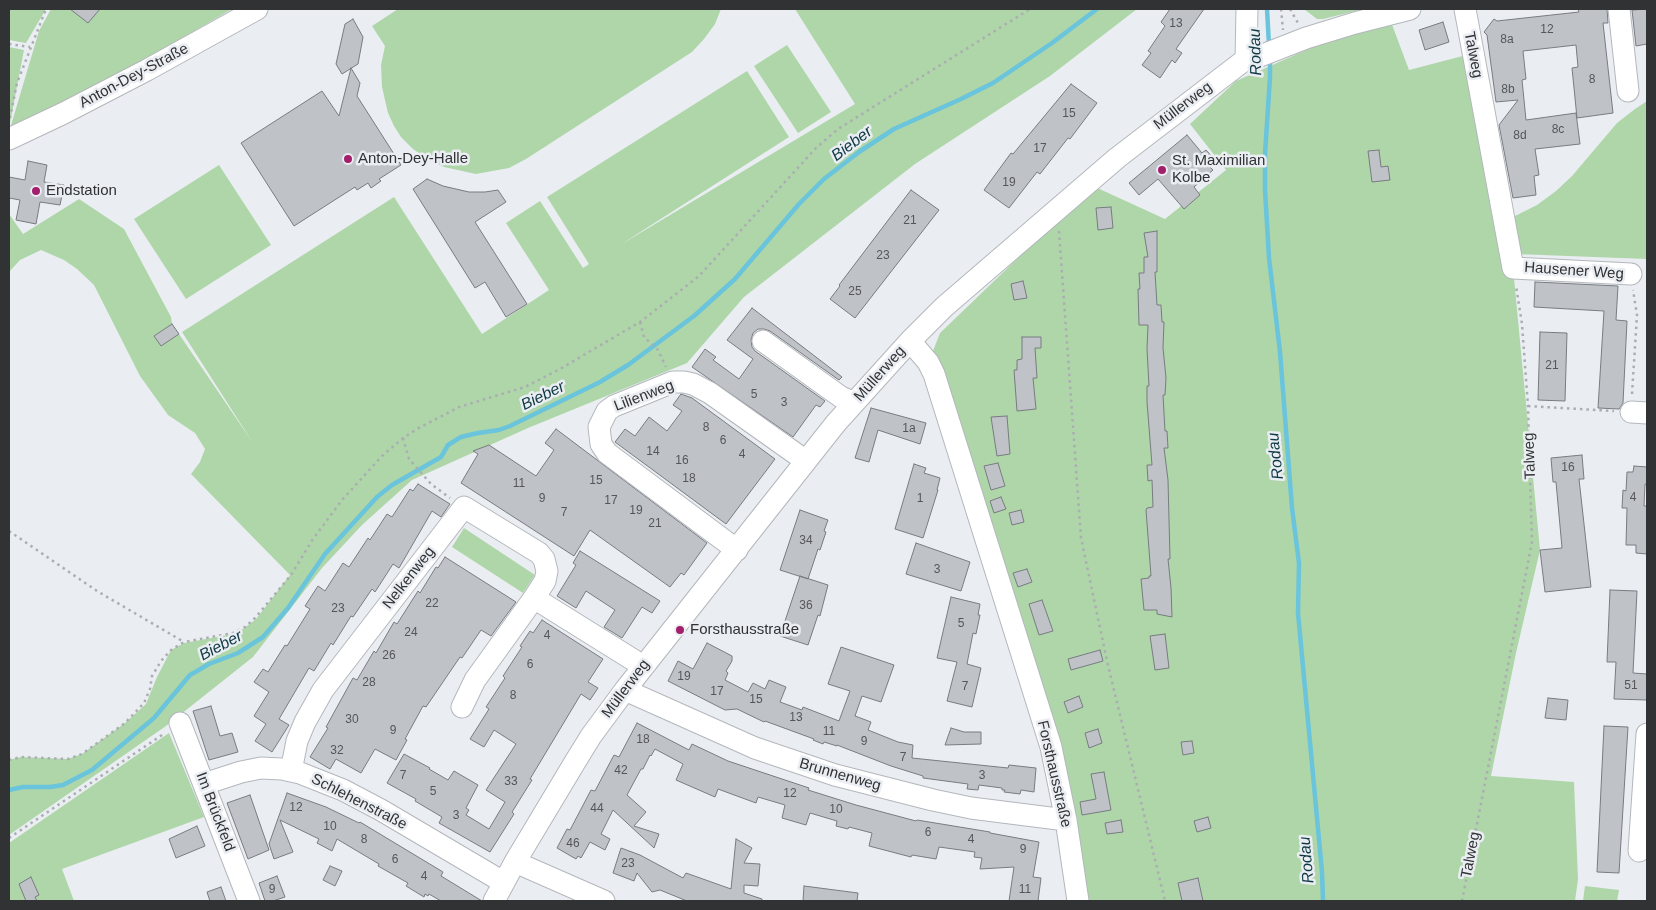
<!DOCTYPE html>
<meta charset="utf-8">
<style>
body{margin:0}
#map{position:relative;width:1656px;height:910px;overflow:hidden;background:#eaeef3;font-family:Helvetica,sans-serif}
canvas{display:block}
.frame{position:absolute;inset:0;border:10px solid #303234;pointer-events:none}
</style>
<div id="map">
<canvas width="1656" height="910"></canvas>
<div class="frame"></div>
</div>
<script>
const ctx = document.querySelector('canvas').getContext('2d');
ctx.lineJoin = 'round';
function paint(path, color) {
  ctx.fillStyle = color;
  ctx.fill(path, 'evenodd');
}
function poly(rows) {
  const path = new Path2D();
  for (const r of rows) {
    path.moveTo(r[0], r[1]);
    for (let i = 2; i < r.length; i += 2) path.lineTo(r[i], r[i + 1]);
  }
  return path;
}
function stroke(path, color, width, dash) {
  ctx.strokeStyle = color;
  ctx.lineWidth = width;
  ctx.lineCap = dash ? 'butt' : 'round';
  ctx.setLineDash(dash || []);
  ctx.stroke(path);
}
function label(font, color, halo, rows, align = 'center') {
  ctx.font = font + ' Helvetica,sans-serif';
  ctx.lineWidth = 5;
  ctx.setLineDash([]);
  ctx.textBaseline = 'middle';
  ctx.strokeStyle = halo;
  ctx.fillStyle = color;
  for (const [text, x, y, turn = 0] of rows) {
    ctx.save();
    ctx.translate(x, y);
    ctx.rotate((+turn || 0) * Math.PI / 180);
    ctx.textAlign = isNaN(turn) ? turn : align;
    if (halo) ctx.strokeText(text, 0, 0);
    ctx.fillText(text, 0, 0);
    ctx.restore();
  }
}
const green = poly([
 [9,9,46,9,26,43,9,40],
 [51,9,232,9,9,138,9,132,39,31],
 [398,9,721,9,715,24,704,39,692,52,526,159,509,168,476,174,444,167,429,160,413,149,401,137,394,126,388,113,382,87,381,65,385,46,372,26],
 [795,9,1137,9,1050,76,915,164,744,297,687,363,528,428,412,480,362,525,322,568,253,657,166,726,9,835,9,760,21,757,68,759,82,754,125,723,146,704,157,677,171,650,184,643,233,634,243,629,256,619,290,575,191,474,200,462,205,449,195,433,168,415,140,376,94,285,77,269,64,260,41,250,20,260,9,272,9,214,23,234,79,199,124,229,171,317,172,324,154,336,161,345,179,334,253,443,182,332,394,197,482,334,549,290,506,223,540,201,583,268,589,264,547,197,747,71,789,137,620,245,855,104],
 [1304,9,1364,9,1323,19,1317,19],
 [1388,14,1409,70,1478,52,1509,219,1537,205,1556,191,1572,176,1617,123,1635,109,1647,101,1647,259,1515,254,1513,268,1540,550,1516,653,1491,776,1574,782,1578,879,1575,901,1088,901,1074,815,1056,726,933,351,940,333,1093,186,1165,219,1226,170,1190,124,1236,81],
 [787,45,831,112,798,133,754,66],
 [9,47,24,50,9,128],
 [219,165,271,245,186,299,134,219],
 [464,528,535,575,523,593,452,547],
 [169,733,204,817,62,869,74,901,9,901,9,843],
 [1585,886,1619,890,1617,901,1583,901]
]);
const stream = poly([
 [1267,9,1269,45],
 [1270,58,1270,77,1265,154,1265,190,1269,258,1280,352,1292,508,1299,563,1298,613,1322,872,1323,901],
 [9,790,23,787,50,787,63,785,92,770,154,718,190,675,209,664,238,653,263,637,288,608,325,554,377,497,392,485,441,457,448,445,461,437,478,433,499,430,510,426,600,382,628,365,694,316,735,279,799,204,824,179,859,152,894,129,961,99,993,83,1052,43,1097,9]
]);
const building = poly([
 [70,9,100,9,88,23,70,9],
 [1170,9,1204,9,1176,49,1182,53,1175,63,1172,60,1160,78,1142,65,1151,53,1148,51,1165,26,1161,22,1170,9],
 [1578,9,1607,9,1608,23,1603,23,1613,113,1577,118,1572,68,1578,67,1576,45,1523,51,1526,79,1522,80,1526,120,1576,113,1580,144,1535,149,1539,175,1534,176,1536,195,1513,198,1499,125,1518,100,1496,102,1487,35,1484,32,1494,19,1497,21,1579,12,1578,9],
 [1647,9,1647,44,1636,46,1632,10,1647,9],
 [353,19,363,37,358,64,342,74,336,64,345,24,353,19],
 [1443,22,1449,42,1425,50,1419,30,1443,22],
 [351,68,360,83,357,96,401,165,379,179,381,181,371,188,368,183,357,190,355,187,294,226,241,143,322,91,339,116,351,68],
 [1071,84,1097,103,1070,139,1068,138,1040,174,1037,172,1009,208,984,190,1011,153,1013,154,1071,84],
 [1187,135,1202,153,1206,150,1215,160,1209,166,1213,170,1194,187,1200,195,1184,209,1158,179,1139,195,1129,183,1187,135],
 [1379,150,1381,167,1388,166,1390,180,1372,182,1368,151,1379,150],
 [28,161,47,165,44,182,64,185,60,205,40,202,36,224,16,220,20,200,9,198,9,177,25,180,28,161],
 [427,179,443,186,469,192,485,192,498,190,506,202,475,222,527,304,506,317,485,282,475,288,413,189,427,179],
 [911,190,939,210,855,318,830,299,840,286,839,285,911,190],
 [1111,207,1113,228,1098,230,1096,208,1111,207],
 [1157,231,1157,272,1155,272,1157,305,1161,305,1162,322,1164,322,1163,348,1166,378,1165,395,1163,395,1165,431,1167,431,1168,448,1164,448,1168,480,1170,559,1168,559,1171,588,1172,617,1157,614,1157,610,1144,610,1141,579,1149,578,1149,576,1151,576,1146,510,1147,508,1153,507,1152,480,1148,481,1147,465,1152,465,1147,402,1147,386,1149,386,1147,349,1148,325,1139,325,1138,289,1140,289,1139,273,1144,273,1144,257,1148,257,1144,233,1157,231],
 [1023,281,1027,298,1014,300,1011,284,1023,281],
 [1535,282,1618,286,1616,320,1627,321,1623,403,1619,409,1598,408,1604,311,1534,307,1535,282],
 [752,308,842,377,839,380,770,331,764,329,758,329,753,333,751,340,752,347,755,351,825,401,820,407,816,405,793,437,692,367,705,349,716,357,713,360,739,379,753,359,727,340,752,308],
 [172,324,179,334,161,346,154,336,172,324],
 [1540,332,1567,333,1565,401,1538,400,1540,332],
 [1022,337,1041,337,1041,348,1035,348,1037,378,1033,378,1036,409,1017,411,1014,370,1017,370,1017,360,1022,359,1022,337],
 [681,394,692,398,775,459,726,524,615,442,625,429,635,436,649,417,667,431,682,411,673,405,681,394],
 [871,408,926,423,920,444,878,430,869,462,855,458,871,408],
 [1007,416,1010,454,997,456,991,417,1007,416],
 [556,429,707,543,684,575,681,573,670,587,590,530,574,556,461,483,478,454,473,451,489,445,536,476,554,450,545,443,556,429],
 [1582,455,1584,479,1579,479,1591,587,1545,592,1540,550,1562,548,1556,482,1553,482,1551,458,1582,455],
 [998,463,1005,486,991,490,984,466,998,463],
 [914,464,926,468,924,473,940,478,937,490,938,490,923,538,895,529,914,464],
 [1634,466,1647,467,1647,484,1645,484,1644,506,1647,506,1647,554,1636,553,1636,545,1626,545,1627,508,1622,508,1623,490,1626,491,1627,472,1633,472,1634,466],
 [418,484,450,504,441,517,432,511,399,568,393,564,375,592,372,589,353,617,351,616,333,645,331,643,314,671,309,668,279,719,289,725,272,752,255,741,266,724,254,716,269,692,254,682,263,669,268,672,285,645,287,646,310,609,305,606,318,586,325,591,343,563,349,567,368,538,370,540,387,514,392,517,410,489,413,491,418,484],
 [1001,497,1006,509,994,513,990,501,1001,497],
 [800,510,828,520,824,531,826,532,820,550,818,549,808,579,780,570,800,510],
 [1021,510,1024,522,1012,525,1009,513,1021,510],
 [916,543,970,562,961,591,906,574,916,543],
 [580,551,660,601,652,613,642,607,622,638,604,627,615,610,586,591,576,608,557,596,576,565,573,563,580,551],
 [445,557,516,602,491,636,481,630,462,658,460,657,426,707,423,706,405,739,407,740,396,760,375,749,361,773,336,759,330,769,310,757,328,728,326,727,353,678,357,680,374,651,376,653,394,622,397,624,418,591,420,593,436,567,438,568,445,557],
 [1027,569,1032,582,1018,587,1013,573,1027,569],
 [800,576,828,585,820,616,818,615,808,645,780,636,800,576],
 [1610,590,1637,591,1633,673,1647,674,1647,700,1614,699,1616,662,1607,662,1610,590],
 [951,597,980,604,978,615,980,615,976,634,973,633,967,664,981,668,972,707,947,701,957,662,937,658,951,597],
 [1042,600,1053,631,1039,635,1029,604,1042,600],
 [542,620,603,659,588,682,598,688,590,700,581,694,530,779,532,780,512,812,514,814,490,852,439,823,442,817,415,801,416,799,387,783,404,754,430,768,429,769,448,780,454,771,478,785,466,808,469,810,466,815,489,829,505,802,486,790,516,744,494,730,484,747,470,739,489,709,486,707,505,678,503,676,522,647,520,646,530,631,533,633,542,620],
 [1165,634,1169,668,1155,670,1150,636,1165,634],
 [707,643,732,656,732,661,726,671,728,673,725,680,748,692,753,683,765,689,769,680,786,687,780,702,802,710,803,707,839,721,850,691,828,684,841,647,894,665,881,702,862,696,855,716,871,722,868,730,898,742,913,745,912,758,1008,768,1009,765,1036,768,1034,792,1021,790,1020,794,1004,792,1005,790,1002,790,1002,788,979,785,978,790,967,789,968,784,923,778,923,776,891,766,837,745,837,746,824,742,823,744,813,740,814,739,765,721,764,722,737,709,725,710,668,681,678,661,693,669,707,643],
 [1100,650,1103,661,1071,670,1068,659,1100,650],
 [1079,696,1083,707,1068,713,1064,702,1079,696],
 [1548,698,1568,700,1566,720,1545,718,1548,698],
 [211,706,220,736,232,733,238,752,209,760,193,711,211,706],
 [637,723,689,750,692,744,728,761,809,788,808,790,856,805,916,821,917,820,990,832,990,833,1039,842,1033,877,1041,878,1038,901,1009,901,1014,867,980,869,982,858,974,857,975,852,939,847,936,859,912,855,911,857,869,846,872,833,849,827,848,829,836,826,837,821,810,813,806,825,782,818,785,805,758,797,756,803,718,789,715,797,676,780,683,764,655,749,651,756,650,755,643,769,641,769,627,795,646,812,634,826,659,834,654,848,613,810,601,834,610,839,605,850,590,842,581,858,578,856,576,859,557,848,567,829,570,830,591,790,595,791,614,755,619,757,637,723],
 [1604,726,1628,727,1619,873,1597,872,1604,726],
 [951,728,964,732,981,732,981,744,945,745,951,728],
 [1098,729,1102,743,1089,748,1085,733,1098,729],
 [1192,741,1194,753,1183,755,1181,742,1192,741],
 [1104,772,1111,810,1082,815,1080,802,1096,799,1091,774,1104,772],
 [287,793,326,807,359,823,360,822,443,872,441,876,482,901,441,901,429,894,428,896,425,894,424,897,406,886,408,883,378,866,379,864,337,839,332,851,317,843,319,839,280,820,293,852,274,859,269,844,287,793],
 [250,795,269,850,248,859,227,803,250,795],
 [1208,817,1211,828,1197,832,1194,821,1208,817],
 [1121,820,1123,832,1107,834,1105,823,1121,820],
 [197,826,205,846,176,858,169,839,197,826],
 [736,839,752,848,744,863,760,864,758,886,744,885,744,893,762,899,762,901,687,901,660,890,652,892,637,873,634,881,613,873,621,848,640,855,683,878,686,873,731,889,736,839],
 [330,866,342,871,335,886,323,880,330,866],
 [277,876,285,897,273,901,265,901,259,883,277,876],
 [31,877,39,895,35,897,37,901,26,901,19,884,31,877],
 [1198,878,1203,901,1182,901,1178,883,1198,878],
 [804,886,858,893,857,901,803,901,804,886],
 [221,887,226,901,210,901,207,892,221,887]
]);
const path = poly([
 [1281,9,1283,30],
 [1290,9,1298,23],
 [9,44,30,47],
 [10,118,17,83,46,9],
 [1059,231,1081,538,1107,661,1165,901],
 [640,322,644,337,658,350,666,367],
 [1632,394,1637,315,1633,290],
 [1528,406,1614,411],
 [403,438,409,459,431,484,450,498],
 [9,531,97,591,184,642],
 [9,760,21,757,68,759,82,754,125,723,144,703,150,689,152,676,161,661,171,650,184,642,233,633,245,627,255,618,291,575,313,539,342,500,382,456,403,438,417,429,459,407,525,387,560,369,640,322,699,276,816,148,838,129,1030,9],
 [9,838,165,733],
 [1462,901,1532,542,1528,406,1522,324,1516,286]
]);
const minor = poly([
 [1465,9,1513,268,1631,274],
 [1619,9,1628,91],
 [1246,59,1247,9],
 [9,139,64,113,147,70,257,9],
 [763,341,841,397,854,403],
 [910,341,928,362,934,374,1051,747,1066,820,1078,901],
 [1631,412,1647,413],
 [737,550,607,453,601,444,599,427,607,411,614,406,673,382,684,382,693,384,710,393,806,461],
 [625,690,755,748,835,775,933,800,971,808,1066,820],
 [462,707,475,680,534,598],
 [180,723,249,901],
 [291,771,297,741,305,722,323,690,464,507,539,553,544,559,547,571,545,581,534,598,643,666],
 [204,784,241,772,261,768,282,769,300,773,343,790,381,810,503,882],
 [1639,851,1647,734],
 [515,862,604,901],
 [494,901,515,862,575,762,591,736,625,690,836,423,910,341,944,307,1117,158,1246,59,1260,56,1306,38,1355,23,1410,9]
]);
const markers = [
 [348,159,5,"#a41f6b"],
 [1162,170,5,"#a41f6b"],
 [36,191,5,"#a41f6b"],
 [680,630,5,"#a41f6b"]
];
const numberNames = [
 ["13",1176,24],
 ["12",1547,30],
 ["8a",1507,40],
 ["8",1592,80],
 ["8b",1508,90],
 ["15",1069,114],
 ["8c",1558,130],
 ["8d",1520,136],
 ["17",1040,149],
 ["19",1009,183],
 ["21",910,221],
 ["23",883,256],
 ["25",855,292],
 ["21",1552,366],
 ["5",754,395],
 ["3",784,403],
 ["8",706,428],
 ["1a",909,429],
 ["6",723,441],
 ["14",653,452],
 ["4",742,455],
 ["16",682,461],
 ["16",1568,468],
 ["18",689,479],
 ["15",596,481],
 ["11",519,484],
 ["4",1633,498],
 ["9",542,499],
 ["1",920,499],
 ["17",611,501],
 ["19",636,511],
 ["7",564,513],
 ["21",655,524],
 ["34",806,541],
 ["3",937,570],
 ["22",432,604],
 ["36",806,606],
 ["23",338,609],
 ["5",961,624],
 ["24",411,633],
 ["4",547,636],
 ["26",389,656],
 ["6",530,665],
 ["19",684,677],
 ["28",369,683],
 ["51",1631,686],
 ["7",965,687],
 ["17",717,692],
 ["8",513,696],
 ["15",756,700],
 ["13",796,718],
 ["30",352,720],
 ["9",393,731],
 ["11",829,732],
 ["18",643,740],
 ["9",864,742],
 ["32",337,751],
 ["7",903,758],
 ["42",621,771],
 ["7",403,776],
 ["3",982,776],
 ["33",511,782],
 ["5",433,792],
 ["12",790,794],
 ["12",296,808],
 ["44",597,809],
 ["10",836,810],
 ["3",456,816],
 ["10",330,827],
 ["6",928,833],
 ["8",364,840],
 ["4",971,840],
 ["46",573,844],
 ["9",1023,850],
 ["6",395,860],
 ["23",628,864],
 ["4",424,877],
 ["9",272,890],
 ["11",1025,890]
];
const streetNames = [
 ["Talweg",1473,55,79],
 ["Anton-Dey-Straße",134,76,-28],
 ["Müllerweg",1183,106,-37],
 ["Hausener Weg",1574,271,4],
 ["Müllerweg",880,374,-48],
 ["Lilienweg",644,396,-21],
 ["Talweg",1530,456,-92],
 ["Nelkenweg",409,578,-52],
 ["Müllerweg",626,689,-53],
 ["Forsthausstraße",1054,774,77],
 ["Brunnenweg",840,775,16],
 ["Schlehenstraße",359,802,27],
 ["Im Brückfeld",215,812,69],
 ["Talweg",1471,855,-79]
];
const poiNames = [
 ["Anton-Dey-Halle",358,159],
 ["St. Maximilian",1172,161],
 ["Kolbe",1172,178],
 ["Endstation",46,191],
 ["Forsthausstraße",690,630]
];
const waterNames = [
 ["Rodau",1256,52,-92],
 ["Bieber",852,144,-37],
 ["Bieber",543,396,-26],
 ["Rodau",1276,456,-96],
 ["Bieber",221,646,-28],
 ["Rodau",1307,860,-95]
];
paint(green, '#afd6a8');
stroke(stream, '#69c4dc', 4.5);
paint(building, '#bfc3c8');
stroke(building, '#787c81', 1);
stroke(minor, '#b3b7bc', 23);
stroke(path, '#aaadb1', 2.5, [2.5, 4]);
stroke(minor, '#fff', 21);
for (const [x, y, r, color] of markers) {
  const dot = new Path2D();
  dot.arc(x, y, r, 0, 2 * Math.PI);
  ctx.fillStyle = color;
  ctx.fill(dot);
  stroke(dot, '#eaeef3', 2);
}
label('12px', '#545659', null, numberNames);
label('15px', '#303234', '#eaeef3', streetNames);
label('15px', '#303234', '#eaeef3', poiNames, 'left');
label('italic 16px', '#0f3a44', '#eaeef3', waterNames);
</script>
